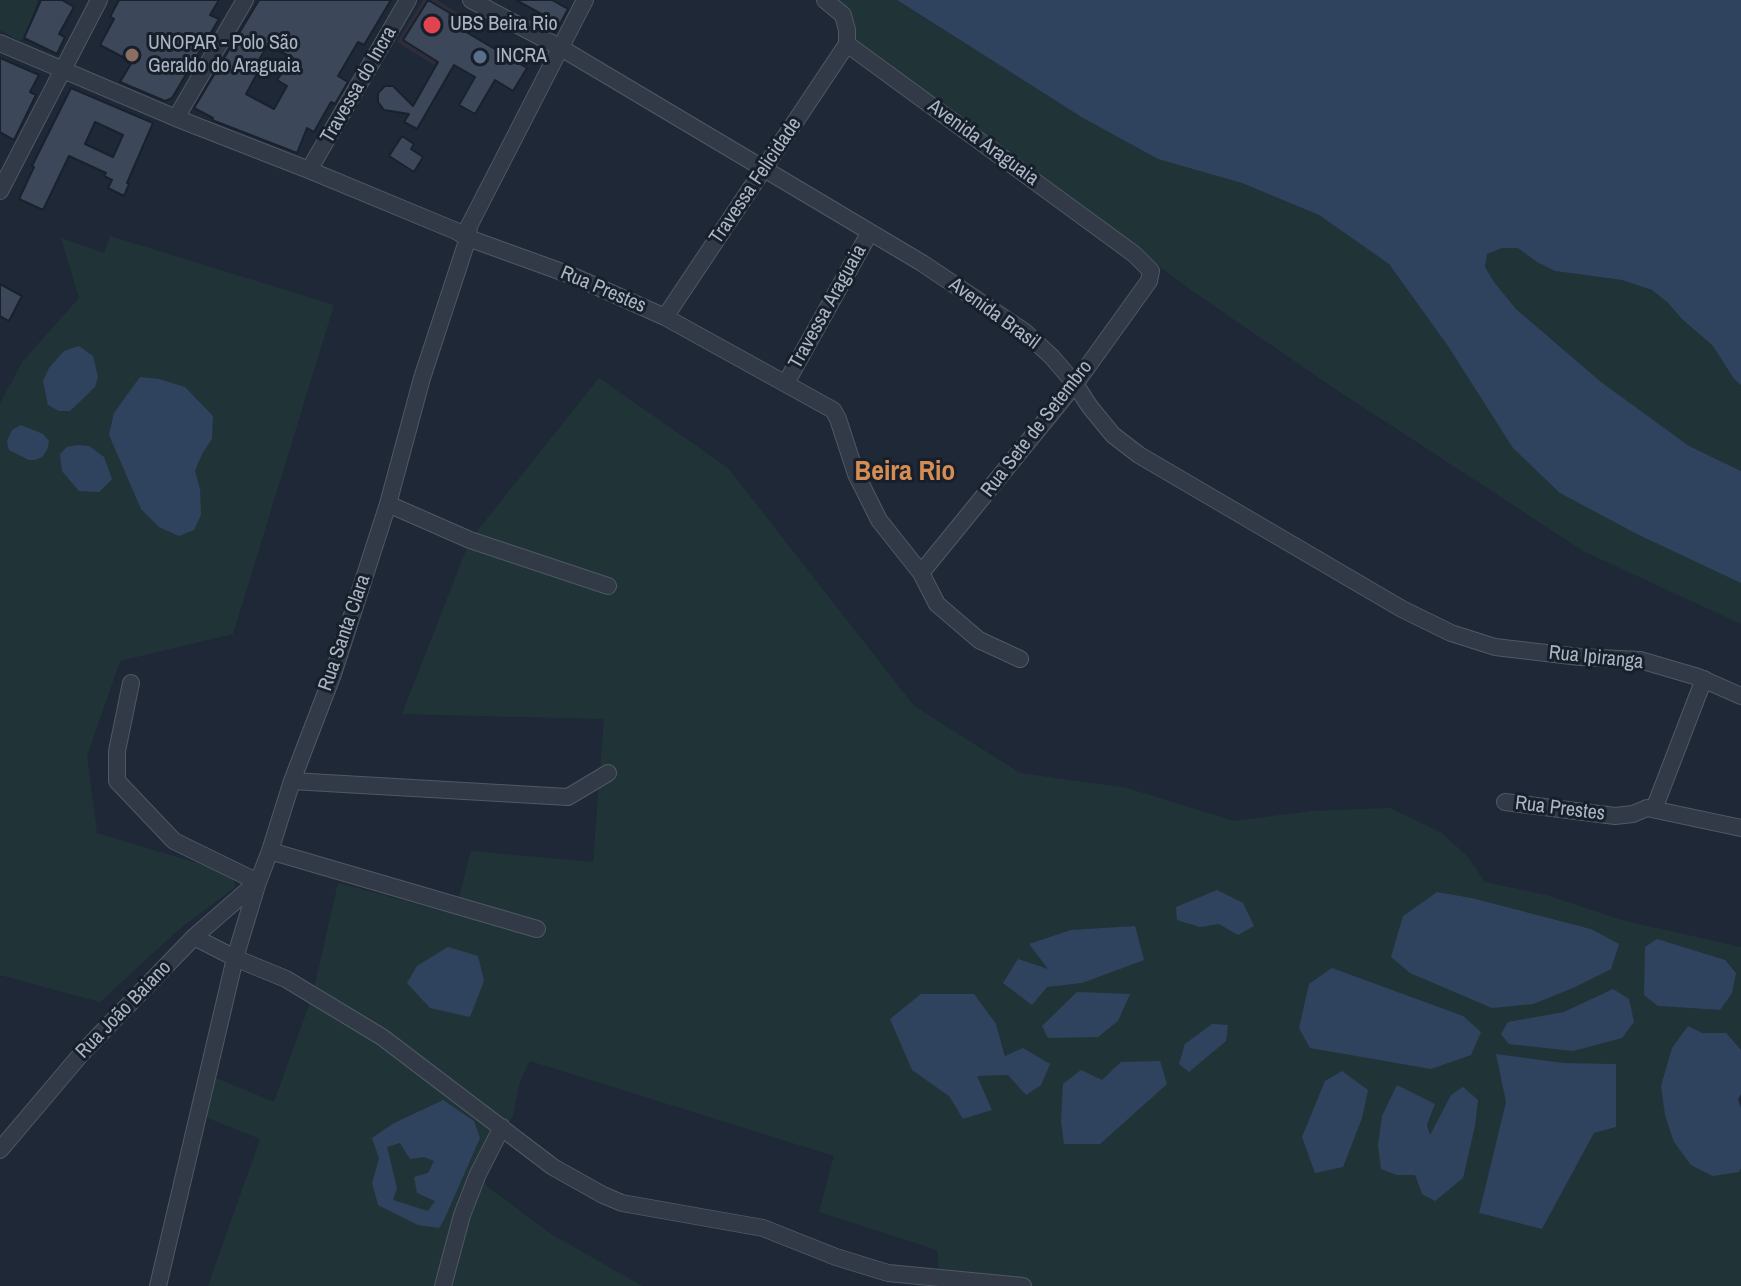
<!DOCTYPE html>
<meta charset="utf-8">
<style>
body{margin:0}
canvas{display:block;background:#1e2836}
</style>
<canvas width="1741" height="1286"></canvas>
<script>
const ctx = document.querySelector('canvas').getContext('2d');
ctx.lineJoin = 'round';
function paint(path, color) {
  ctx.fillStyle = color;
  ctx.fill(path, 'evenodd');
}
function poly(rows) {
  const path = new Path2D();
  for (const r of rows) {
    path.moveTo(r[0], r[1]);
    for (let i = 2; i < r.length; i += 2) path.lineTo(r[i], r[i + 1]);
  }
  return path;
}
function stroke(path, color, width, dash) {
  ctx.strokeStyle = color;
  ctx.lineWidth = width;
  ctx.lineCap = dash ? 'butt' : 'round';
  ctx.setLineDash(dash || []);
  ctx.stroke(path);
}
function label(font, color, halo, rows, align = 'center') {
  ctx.font = font + ' "Archivo Narrow",sans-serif';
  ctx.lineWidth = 6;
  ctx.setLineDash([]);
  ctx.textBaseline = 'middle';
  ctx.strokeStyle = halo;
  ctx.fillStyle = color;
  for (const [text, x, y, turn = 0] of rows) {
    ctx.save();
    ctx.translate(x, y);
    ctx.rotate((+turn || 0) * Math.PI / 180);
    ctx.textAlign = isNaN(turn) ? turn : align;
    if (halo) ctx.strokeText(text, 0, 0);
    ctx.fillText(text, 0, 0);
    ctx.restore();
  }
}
const medical = poly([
 [423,0,437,0,463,16,434,65,397,42]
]);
const green = poly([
 [0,0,38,0,24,38,20,41,0,30],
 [830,0,896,0,1083,118,1158,159,1242,183,1319,215,1389,264,1448,346,1514,448,1741,583,1741,624,1585,552,1337,390,1198,295,861,46],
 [110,236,334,305,233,634,120,661,87,756,97,833,233,874,235,887,177,931,100,1002,0,975,0,403,23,361,79,298,61,238,104,253],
 [140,378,185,387,213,416,212,439,202,454,195,471,201,502,114,413],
 [1502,248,1519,248,1537,262,1555,271,1622,280,1652,290,1667,302,1682,319,1713,346,1734,379,1741,385,1741,471,1689,446,1601,382,1516,309,1494,282,1485,267,1487,254],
 [599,378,728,468,914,706,1020,773,1127,788,1234,821,1312,811,1390,808,1442,833,1468,857,1485,882,1546,895,1621,920,1741,947,1741,1050,1726,1034,1702,1033,1738,1172,1741,1168,1741,1286,941,1286,937,1250,819,1212,834,1156,530,1061,520,1081,513,1115,481,1178,488,1187,551,1234,642,1286,208,1286,260,1139,205,1117,216,1078,274,1102,312,997,338,883,455,914,471,851,593,862,604,719,402,714,470,540],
 [1437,892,1472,898,1591,929,1403,916],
 [1657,939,1720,1010,1658,1006],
 [1029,944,1082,983,1047,987,1049,970],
 [996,1024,1006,1056,1008,1075,976,1076,992,1110,963,1119,949,1096],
 [1563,1063,1616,1064,1616,1127,1594,1133,1542,1229,1479,1213,1506,1102],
 [1397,1085,1435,1104,1427,1125,1430,1136,1451,1095,1422,1194,1415,1175],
 [443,1100,480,1138,445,1218,378,1205,372,1183,379,1158,394,1123],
 [400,1143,435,1161,428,1173,436,1201,428,1212,392,1200,397,1188,386,1146]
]);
const water = poly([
 [897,0,1741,0,1741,385,1734,379,1713,346,1682,319,1667,302,1652,290,1622,280,1555,271,1537,262,1518,248,1502,248,1487,254,1485,267,1494,282,1516,309,1601,382,1689,446,1741,471,1741,583,1637,534,1560,493,1513,448,1448,346,1389,264,1319,215,1242,183,1158,159,1083,118],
 [79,346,93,356,98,377,95,387,70,411,59,411,48,405,43,381,49,368,64,351],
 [140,377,159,379,185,387,213,416,212,439,202,454,195,471,200,489,201,515,194,530,179,536,159,527,141,509,109,435,114,413],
 [21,425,43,434,49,441,47,450,42,457,35,460,29,460,9,450,7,441,12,430],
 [77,445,89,446,104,457,112,479,99,492,79,491,62,471,60,454,67,447],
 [1217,890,1243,903,1254,926,1238,935,1219,924,1200,927,1177,920,1176,907],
 [1437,892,1472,898,1591,929,1619,944,1611,969,1573,988,1533,1004,1492,1008,1410,973,1391,957,1403,916],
 [1135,926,1144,960,1082,983,1047,987,1032,1005,1003,983,1018,959,1048,969,1029,944,1071,930],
 [1657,939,1725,960,1736,973,1732,993,1720,1010,1658,1006,1644,995,1645,947],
 [448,947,478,956,484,981,470,1017,430,1008,407,983,417,966],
 [1332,968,1463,1016,1481,1032,1471,1055,1431,1069,1310,1048,1299,1028,1309,984],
 [1613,989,1629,999,1634,1022,1622,1038,1573,1051,1509,1044,1501,1034,1508,1022,1564,1012],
 [1077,992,1130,994,1118,1021,1098,1037,1048,1038,1042,1026],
 [921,994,974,994,996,1024,1005,1056,1023,1048,1050,1064,1041,1085,1026,1095,1008,1075,977,1076,992,1110,963,1119,949,1096,912,1070,890,1019],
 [1212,1024,1228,1025,1226,1041,1189,1072,1179,1064,1185,1044],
 [1688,1026,1702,1033,1726,1033,1741,1050,1741,1094,1738,1099,1741,1108,1741,1168,1739,1172,1713,1176,1691,1165,1674,1142,1665,1115,1661,1086,1672,1048],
 [1496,1054,1563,1063,1616,1064,1616,1127,1594,1133,1542,1229,1479,1213,1506,1102],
 [1160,1061,1167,1084,1100,1144,1064,1144,1061,1121,1063,1084,1081,1070,1102,1080,1121,1062],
 [1342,1071,1368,1090,1362,1118,1343,1167,1315,1173,1302,1137,1325,1081],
 [1397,1085,1435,1104,1427,1125,1430,1135,1451,1095,1463,1087,1478,1100,1475,1126,1463,1178,1435,1201,1422,1194,1415,1175,1397,1175,1381,1169,1378,1145,1382,1116],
 [443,1100,474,1121,480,1138,445,1218,439,1228,418,1225,378,1205,372,1183,379,1158,372,1138,394,1123],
 [400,1143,410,1159,424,1157,434,1161,428,1173,414,1177,417,1193,435,1201,428,1211,393,1200,397,1188,387,1147]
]);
const building = poly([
 [41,0,62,0,74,7,59,34,65,37,57,54,24,38,41,0],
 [119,0,219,0,210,15,219,19,172,98,165,101,120,82,132,62,100,45,114,19,110,17,119,0],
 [259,0,391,0,364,45,358,42,338,76,348,82,335,104,331,102,314,132,307,128,297,153,212,120,213,118,194,108,259,0],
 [268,45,293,58,277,80,287,86,274,109,246,94,258,72,253,69,268,45],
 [428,0,453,15,449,22,527,68,513,91,495,80,475,114,459,105,475,77,454,65,417,129,404,122,409,114,384,110,378,102,378,93,385,86,393,86,413,106,438,62,403,40,428,0],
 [516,0,552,0,568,9,560,24,516,0],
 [0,58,39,75,30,92,36,95,14,140,0,132,0,58],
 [71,88,153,123,127,183,129,184,124,196,108,188,112,180,104,176,106,173,69,156,43,210,19,199,34,167,32,166,71,88],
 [95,122,123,135,113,157,85,144,95,122],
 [402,136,414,144,411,149,423,157,414,172,389,156,402,136],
 [0,284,22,296,9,321,0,316,0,284]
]);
const minor = poly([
 [471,0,561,48,922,263,1025,332,1052,357,1075,384,1090,407,1113,435,1139,455,1402,609,1451,633,1495,647,1580,657,1640,660,1698,677,1741,696],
 [825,0,843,15,847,30,847,44,1134,254,1151,271,1149,281,1075,384,921,573],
 [0,43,176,118,309,170,456,231,468,238,573,276,665,317,833,410,838,419,856,474,879,520,921,573,937,604,979,640,1020,659],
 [176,118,245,0],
 [309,170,408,0],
 [0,191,99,0],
 [665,317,847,44],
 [786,383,870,232],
 [388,504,470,540,608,586],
 [131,683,117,751,117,781,174,841,258,882],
 [292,781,568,797,608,773],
 [1505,802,1615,816,1633,814,1647,808,1741,828],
 [1654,809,1704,679],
 [270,851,537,929],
 [194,937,235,958,286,979,382,1037,553,1167,603,1195,622,1203,763,1228,836,1257,888,1273,1023,1286],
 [0,1150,82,1053,194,937,256,883],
 [158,1286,235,958,258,882,270,851,292,781,333,674,388,504,422,378,468,238,469,226,585,0],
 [443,1286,462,1215,478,1174,502,1127]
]);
const markers = [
 [432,25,10,"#e0444e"],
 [132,55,8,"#8d6e63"],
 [480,57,8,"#5c6f8a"]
];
const poiNames = [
 ["UBS Beira Rio",450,25],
 ["UNOPAR - Polo São",148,44],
 ["Geraldo do Araguaia",148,67],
 ["INCRA",496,57]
];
const streetNames = [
 ["Travessa do Incra",359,85,-60],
 ["Avenida Araguaia",983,143,36],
 ["Travessa Felicidade",756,181,-56],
 ["Rua Prestes",603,290,23],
 ["Travessa Araguaia",828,307,-61],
 ["Avenida Brasil",994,314,36],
 ["Rua Sete de Setembro",1037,429,-52],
 ["Rua Santa Clara",345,633,-71],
 ["Rua Ipiranga",1596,658,6],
 ["Rua Prestes",1560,809,7],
 ["Rua João Baiano",124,1010,-46]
];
const districtNames = [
 ["Beira Rio",905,472]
];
paint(medical, '#2e2d3b');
paint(green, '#203437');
paint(water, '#30435e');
paint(building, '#3c4859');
stroke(building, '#19212d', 2);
stroke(minor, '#4f5865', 18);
stroke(minor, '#323a47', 16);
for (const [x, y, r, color] of markers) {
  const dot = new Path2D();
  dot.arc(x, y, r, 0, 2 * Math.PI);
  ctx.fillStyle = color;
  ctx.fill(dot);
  stroke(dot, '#171f2b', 3);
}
label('20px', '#abb5c4', '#171f2b', poiNames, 'left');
label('20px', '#abb5c4', '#171f2b', streetNames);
label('bold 28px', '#d68d54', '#171f2b', districtNames);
</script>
